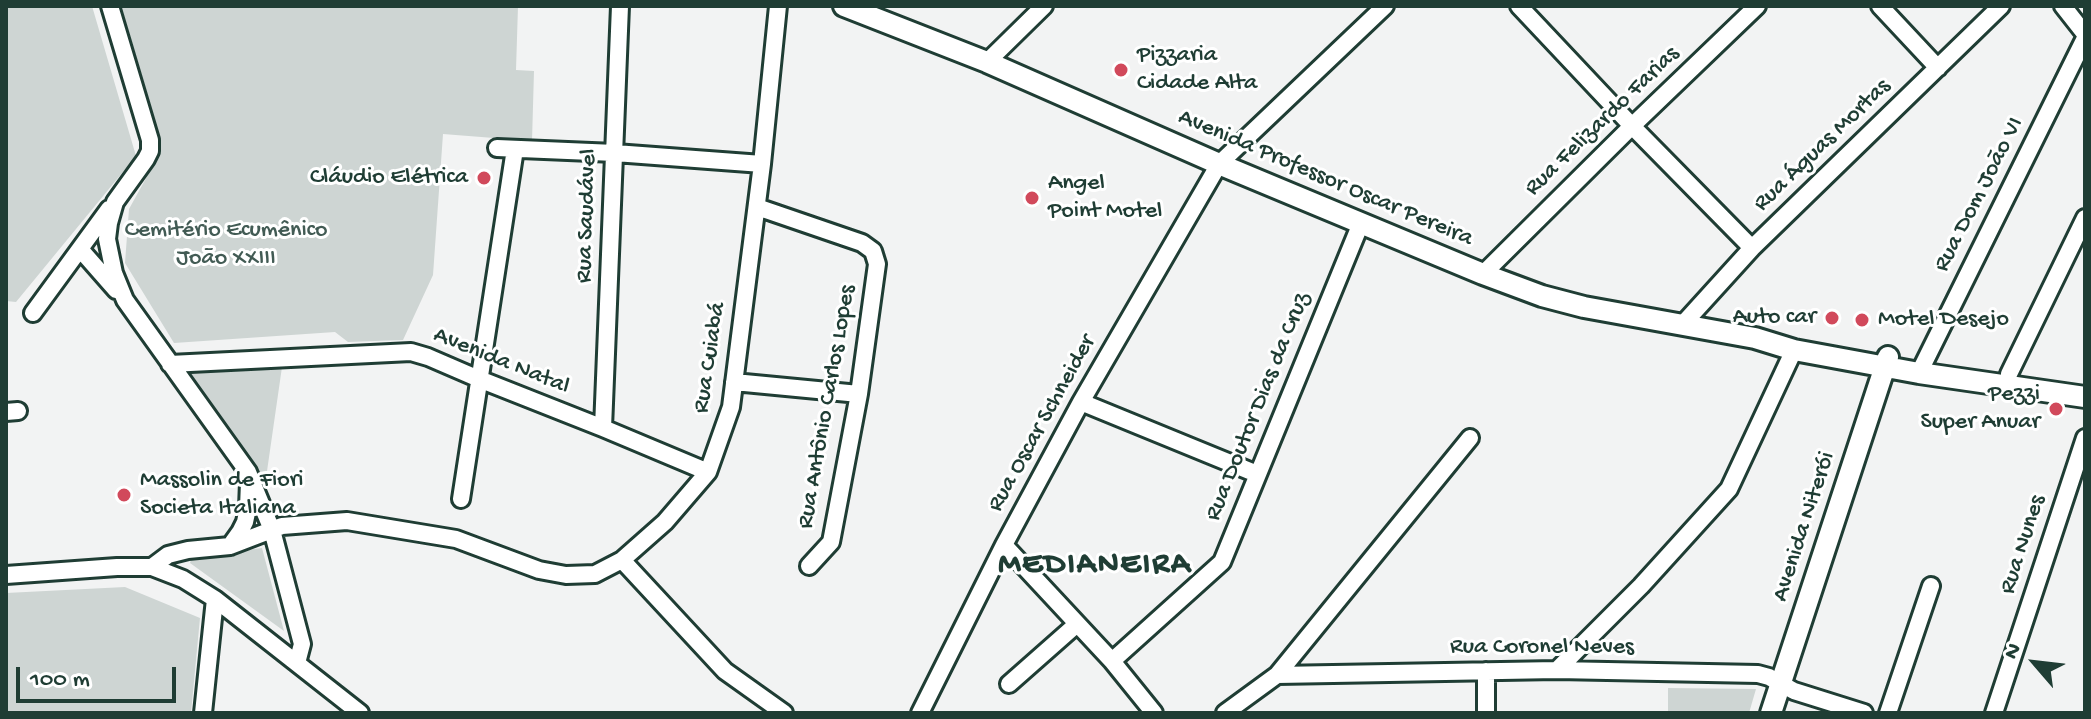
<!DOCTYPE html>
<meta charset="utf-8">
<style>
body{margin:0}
#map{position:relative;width:2091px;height:719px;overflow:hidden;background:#f2f3f3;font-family:"Gochi Hand",sans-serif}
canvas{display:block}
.frame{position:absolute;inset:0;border:8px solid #1f3d34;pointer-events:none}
.north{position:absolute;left:1995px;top:623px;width:80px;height:80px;-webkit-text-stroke:6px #fff;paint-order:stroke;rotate:298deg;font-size:22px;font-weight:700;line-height:32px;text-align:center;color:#1f3d34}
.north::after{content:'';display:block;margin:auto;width:28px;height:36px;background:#1f3d34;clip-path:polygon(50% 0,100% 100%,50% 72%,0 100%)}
.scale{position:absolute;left:16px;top:667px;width:160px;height:36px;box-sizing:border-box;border:4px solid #1f3d34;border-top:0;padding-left:10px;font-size:24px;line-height:28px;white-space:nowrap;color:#1f3d34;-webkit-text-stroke:6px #fff;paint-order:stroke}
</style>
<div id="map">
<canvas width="2091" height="719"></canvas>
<div class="frame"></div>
<div class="north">N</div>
<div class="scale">100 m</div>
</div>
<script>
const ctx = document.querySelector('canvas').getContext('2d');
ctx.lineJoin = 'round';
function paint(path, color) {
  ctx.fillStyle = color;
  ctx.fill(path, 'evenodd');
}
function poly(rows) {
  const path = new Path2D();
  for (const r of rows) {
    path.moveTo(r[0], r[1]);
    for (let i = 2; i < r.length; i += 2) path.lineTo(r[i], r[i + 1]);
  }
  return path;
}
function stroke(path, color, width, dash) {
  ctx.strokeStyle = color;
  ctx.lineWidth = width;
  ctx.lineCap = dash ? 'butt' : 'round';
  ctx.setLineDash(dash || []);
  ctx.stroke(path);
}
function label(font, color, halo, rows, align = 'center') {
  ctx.font = font + ' "Gochi Hand",sans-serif';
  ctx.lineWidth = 6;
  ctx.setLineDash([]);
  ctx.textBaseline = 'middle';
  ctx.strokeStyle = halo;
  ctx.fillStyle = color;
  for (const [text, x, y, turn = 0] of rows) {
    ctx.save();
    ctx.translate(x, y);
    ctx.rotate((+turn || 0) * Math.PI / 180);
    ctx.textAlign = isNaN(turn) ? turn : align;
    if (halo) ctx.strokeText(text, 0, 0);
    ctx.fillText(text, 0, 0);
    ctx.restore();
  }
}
const green = poly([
 [20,6,92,6,136,156,16,302,6,301,6,8],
 [121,6,518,6,516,70,534,71,532,141,443,134,433,275,403,340,348,342,335,332,174,343,125,263,129,209,160,153,150,103],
 [282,367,265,485,187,371],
 [262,548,284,631,190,563,192,557],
 [125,587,200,618,191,713,6,713,6,593],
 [1668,688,1756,689,1749,713,1668,713]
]);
const minor = poly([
 [110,6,150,140,150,151,146,159,115,202,109,223,107,239,114,273,125,300,248,472,272,530,302,644,297,663],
 [1519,6,1632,126,1752,248],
 [1880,6,1938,68],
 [2063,6,2085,34],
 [987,62,1044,6],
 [497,148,615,153,762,164],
 [757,207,862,243,873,251,877,264,859,394,831,542,809,566],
 [80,249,116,290],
 [1483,274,1632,126,1757,6],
 [33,313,109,209],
 [1683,324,1752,248,2001,6],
 [170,364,411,352,428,357,479,379,603,428,708,472],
 [1919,373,2085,38],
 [2009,374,2085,218],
 [734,382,859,394],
 [1081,402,1257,474],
 [6,412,18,411],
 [603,428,620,6],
 [461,499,515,149],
 [1004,545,1112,661,1154,713],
 [230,546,240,532,245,522,248,508,249,482],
 [622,560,725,671,784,713],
 [152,567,168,555,188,550,230,546,282,526,347,521,456,539,539,570,566,575,595,574,622,560,665,522,708,472,731,407,762,164,778,6],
 [6,575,117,567,152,567,183,579,215,599,360,713],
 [1112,661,1222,562,1361,223],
 [1557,670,1641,586,1729,489,1794,350],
 [1277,675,1470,438],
 [1009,684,1077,624],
 [203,713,215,599],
 [920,713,1004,545,1081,402,1219,164,1385,6],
 [1225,713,1277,675,1557,670,1758,674,1769,677,1794,691,1864,713],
 [1486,713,1486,671],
 [1888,713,1931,586],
 [1994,713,2085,438]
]);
const major = poly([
 [844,6,987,62,1219,164,1483,274,1542,296,1584,307,1755,338,1794,350,1919,373,2085,397],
 [1771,713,1888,357]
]);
const markers = [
 [1121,70,8,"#d1495b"],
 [484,178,8,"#d1495b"],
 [1032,198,8,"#d1495b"],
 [1832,318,8,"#d1495b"],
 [1862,320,8,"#d1495b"],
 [2056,409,8,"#d1495b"],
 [124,495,8,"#d1495b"]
];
const poiNames = [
 ["Pizzaria",1137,56],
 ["Cidade Alta",1137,84],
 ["Cláudio Elétrica",468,178,"right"],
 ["Angel",1048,184],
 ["Point Motel",1048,212],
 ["Auto car",1816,318,"right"],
 ["Motel Desejo",1878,320],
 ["Pezzi",2040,395,"right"],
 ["Super Anuar",2040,423,"right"],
 ["Massolin de Fiori",140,481],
 ["Societa Italiana",140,509]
];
const streetNames = [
 ["Rua Felizardo Farias",1603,122,-44],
 ["Rua Águas Mortas",1823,146,-44],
 ["Avenida Professor Oscar Pereira",1325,179,23],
 ["Rua Dom João VI",1980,195,-63],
 ["Rua Saudável",588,216,-88],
 ["Rua Cuiabá",711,358,-81],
 ["Avenida Natal",501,362,22],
 ["Rua Antônio Carlos Lopes",828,407,-80],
 ["Rua Doutor Dias da Cruz",1259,407,-68],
 ["Rua Oscar Schneider",1043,424,-61],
 ["Avenida Niterói",1805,527,-72],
 ["Rua Nunes",2024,545,-72],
 ["Rua Coronel Neves",1542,648]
];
const parkNames = [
 ["Cemitério Ecumênico",226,231],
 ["João XXIII",226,259]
];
const districtNames = [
 ["MEDIANEIRA",1095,566]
];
paint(green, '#ced5d3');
stroke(minor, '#1f3d34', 22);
stroke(major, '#1f3d34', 26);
stroke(minor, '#fff', 16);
stroke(major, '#fff', 20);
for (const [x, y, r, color] of markers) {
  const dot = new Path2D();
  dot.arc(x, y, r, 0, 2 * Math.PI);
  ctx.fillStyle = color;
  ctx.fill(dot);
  stroke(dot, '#fff', 3);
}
label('24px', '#1f3d34', '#fff', poiNames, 'left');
label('24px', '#1f3d34', '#fff', streetNames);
label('24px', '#425b54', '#fff', parkNames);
ctx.letterSpacing = '2px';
label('bold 32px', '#1f3d34', '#fff', districtNames);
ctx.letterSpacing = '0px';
</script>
